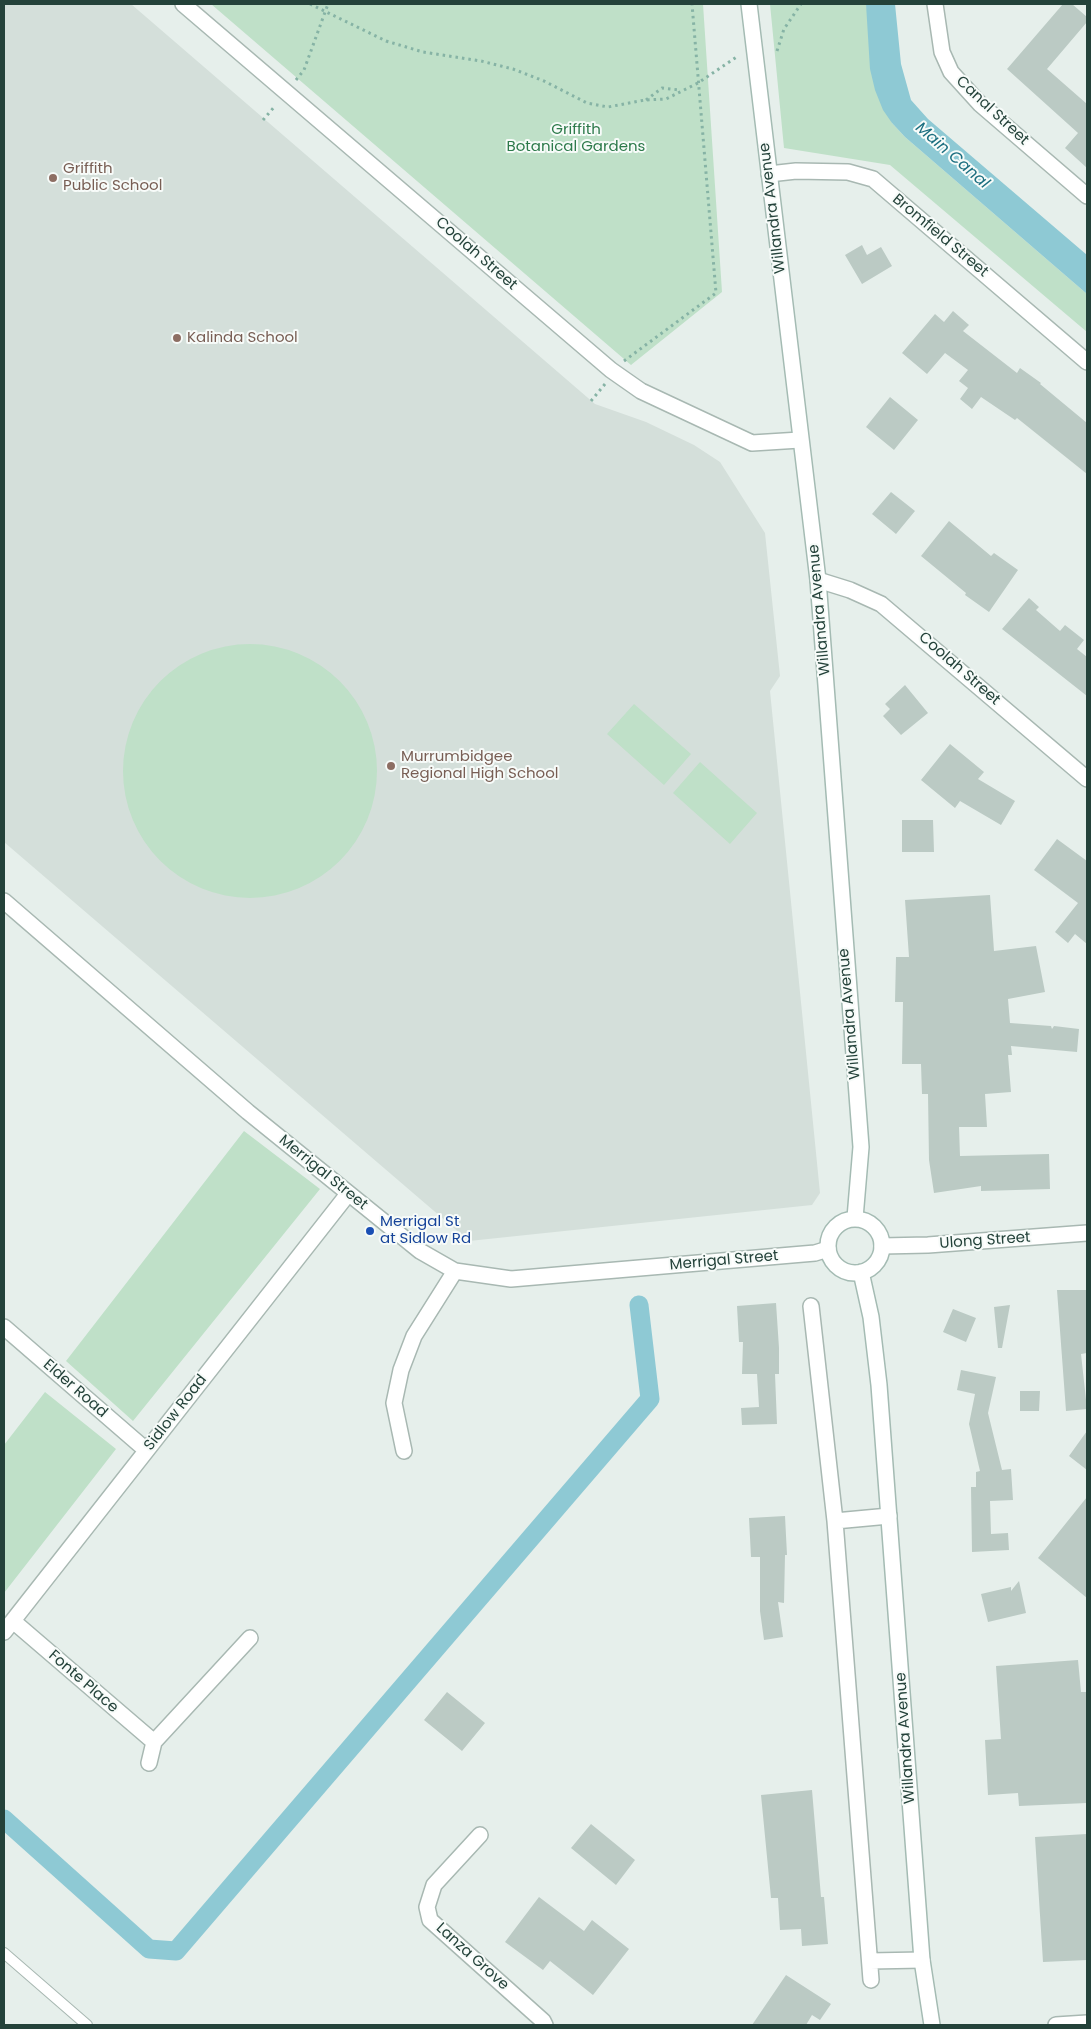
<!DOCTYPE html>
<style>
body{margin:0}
#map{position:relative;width:1091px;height:2029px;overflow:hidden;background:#e6efeb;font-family:Poppins,sans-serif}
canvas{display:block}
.frame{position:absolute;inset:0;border:5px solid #24423a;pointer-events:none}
</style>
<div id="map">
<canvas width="1091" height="2029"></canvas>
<div class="frame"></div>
</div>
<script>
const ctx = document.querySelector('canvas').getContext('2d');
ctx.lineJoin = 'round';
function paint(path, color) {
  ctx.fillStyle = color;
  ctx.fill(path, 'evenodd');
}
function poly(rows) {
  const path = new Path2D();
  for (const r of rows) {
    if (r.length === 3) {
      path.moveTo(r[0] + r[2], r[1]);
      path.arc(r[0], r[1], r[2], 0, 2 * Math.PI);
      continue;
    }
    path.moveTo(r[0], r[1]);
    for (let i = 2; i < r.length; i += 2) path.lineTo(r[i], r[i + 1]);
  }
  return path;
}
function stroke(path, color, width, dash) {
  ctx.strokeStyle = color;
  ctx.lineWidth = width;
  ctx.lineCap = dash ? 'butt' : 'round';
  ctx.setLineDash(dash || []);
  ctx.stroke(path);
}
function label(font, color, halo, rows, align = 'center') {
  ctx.font = font + ' Poppins,sans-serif';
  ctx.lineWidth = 4;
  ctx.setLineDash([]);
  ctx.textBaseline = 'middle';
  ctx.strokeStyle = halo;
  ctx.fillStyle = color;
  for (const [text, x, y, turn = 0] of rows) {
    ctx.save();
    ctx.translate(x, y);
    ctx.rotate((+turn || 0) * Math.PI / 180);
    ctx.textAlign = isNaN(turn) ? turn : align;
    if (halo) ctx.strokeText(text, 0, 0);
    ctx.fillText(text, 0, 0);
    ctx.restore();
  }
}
const built = poly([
 [4,4,131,4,595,404,646,422,694,445,720,462,765,533,780,676,770,691,820,1193,812,1205,469,1241,4,842]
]);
const green = poly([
 [211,4,703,4,722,292,631,365],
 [770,4,866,4,892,123,905,137,1087,294,1087,332,890,165,784,148],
 [250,771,127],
 [634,704,691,754,664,785,607,734],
 [700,762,757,813,730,844,673,793],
 [244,1131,320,1189,133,1421,66,1361],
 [45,1392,116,1449,4,1593,4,1445]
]);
const water = poly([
 [866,4,895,4,901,64,911,100,928,119,1087,255,1087,294,905,137,892,123,883,110,875,90,870,69]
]);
const canal = poly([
 [4,1819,149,1949,176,1951,650,1399,639,1305]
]);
const building = poly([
 [1063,4,1072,4,1087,17,1087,22,1047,69,1087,104,1087,168,1065,148,1078,133,1007,69],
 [862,245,867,255,881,247,892,266,862,284,845,255],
 [953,311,969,325,963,331,1017,373,1020,368,1041,383,1040,384,1087,423,1087,474,1017,418,1015,420,981,397,972,409,960,399,968,388,959,381,968,370,945,353,927,374,902,353,935,314,944,322],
 [890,397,918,420,894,450,866,427],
 [891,492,915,511,896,534,872,514],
 [949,521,991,556,994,553,1018,570,989,612,965,595,966,593,921,556],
 [1029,598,1039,607,1036,610,1060,631,1065,625,1084,640,1077,649,1087,657,1087,696,1002,629],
 [905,685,928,713,901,735,883,716,890,709,885,704],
 [950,744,984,772,978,779,1015,801,1001,825,960,801,955,808,921,780],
 [902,820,933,820,934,852,902,852],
 [1057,839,1087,861,1087,944,1075,934,1068,943,1055,932,1078,903,1034,870],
 [990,895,994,951,1036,946,1045,992,1008,999,1010,1023,1051,1026,1052,1029,1054,1026,1079,1029,1077,1052,1011,1046,1012,1055,1008,1055,1011,1092,985,1094,987,1127,959,1127,960,1156,1049,1154,1050,1189,981,1191,981,1186,934,1193,929,1160,928,1094,922,1094,921,1064,902,1064,903,1002,895,1002,896,957,909,957,905,900],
 [1057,1290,1087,1290,1087,1353,1081,1354,1087,1409,1066,1411],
 [776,1303,779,1348,779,1374,775,1374,777,1424,742,1425,741,1408,759,1407,757,1374,742,1374,743,1342,739,1342,737,1306],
 [1010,1305,1002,1348,998,1348,994,1307],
 [953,1309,976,1318,966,1342,943,1332],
 [961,1370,996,1377,988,1413,1002,1470,1011,1469,1013,1500,990,1501,991,1534,1008,1533,1009,1550,972,1552,971,1487,976,1487,976,1472,980,1471,969,1424,975,1394,957,1390],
 [1020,1391,1040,1391,1039,1411,1020,1411],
 [1087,1431,1087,1470,1069,1456],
 [1087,1497,1087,1598,1038,1558],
 [785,1516,787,1555,785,1555,784,1603,778,1602,783,1637,764,1640,760,1611,760,1557,751,1557,749,1518],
 [1019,1581,1026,1613,988,1622,981,1594,1011,1587,1011,1591],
 [1078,1660,1081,1692,1087,1692,1087,1803,1019,1806,1018,1793,988,1795,985,1740,1001,1739,996,1666],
 [447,1692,485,1723,462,1751,424,1720],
 [812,1790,821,1897,824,1897,828,1944,802,1946,801,1929,780,1930,778,1898,771,1898,761,1795],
 [591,1824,635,1860,616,1885,571,1848],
 [1087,1834,1087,1960,1043,1962,1035,1837],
 [539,1897,584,1931,592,1920,629,1949,593,1995,550,1961,543,1970,505,1942],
 [786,1975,831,2004,820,2020,812,2015,806,2025,752,2025]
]);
const path = poly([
 [310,4,386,41,423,52,481,61,513,69,544,81,587,103,608,107,645,100,666,99,698,83,738,56],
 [777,51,784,29,801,4],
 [296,80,304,70,328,4],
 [646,100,662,88,680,90],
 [263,120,275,106],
 [624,361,716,293,692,4],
 [591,401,605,384]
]);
const lane = poly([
 [4,1953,87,2025]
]);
const street = poly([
 [183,4,611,370,641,391,752,443,800,440],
 [935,4,942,52,951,72,980,104,1087,196],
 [769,174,796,171,848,172,873,179,1087,362],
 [818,580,850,590,881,604,1087,779],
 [4,901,248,1112,420,1251,455,1271,511,1279,815,1253,828,1249],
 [882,1246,928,1245,1087,1233],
 [811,1306,835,1521,871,1980],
 [4,1327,146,1450],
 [404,1451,394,1403,401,1370,414,1336,455,1271],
 [835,1521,889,1516],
 [13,1621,154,1742,250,1638],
 [4,1632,348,1194],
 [149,1763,154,1742],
 [480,1835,434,1885,427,1907,430,1920,543,2021,545,2025],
 [870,1961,922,1960],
 [1056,2025,1087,2023]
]);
const secondary = poly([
 [749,4,818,580,861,1147,855,1218],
 [855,1246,27],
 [861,1272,871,1317,879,1385,922,1960,932,2025]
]);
const markers = [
 [53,178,5,"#8d6e63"],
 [177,338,5,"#8d6e63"],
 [391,766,5,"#8d6e63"],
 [370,1231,5,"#1a4fb4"]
];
const streetNames = [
 ["Canal Street",992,111,43],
 ["Willandra Avenue",773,208,-97],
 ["Bromfield Street",940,236,40],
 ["Coolah Street",476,254,41],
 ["Willandra Avenue",820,610,-95],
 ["Coolah Street",959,669,41],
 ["Willandra Avenue",850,1014,-95],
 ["Merrigal Street",323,1173,39],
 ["Ulong Street",985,1241,-4],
 ["Merrigal Street",724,1261,-5],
 ["Elder Road",75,1389,41],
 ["Sidlow Road",176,1413,-52],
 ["Fonte Place",83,1682,41],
 ["Willandra Avenue",906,1738,-94],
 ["Lanza Grove",472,1957,42]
];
const parkNames = [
 ["Griffith",576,130],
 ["Botanical Gardens",576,147]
];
const educationNames = [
 ["Griffith",63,169],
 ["Public School",63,186],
 ["Kalinda School",187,338],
 ["Murrumbidgee",401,757],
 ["Regional High School",401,774]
];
const transitNames = [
 ["Merrigal St",380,1222],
 ["at Sidlow Rd",380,1239]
];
const waterNames = [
 ["Main Canal",952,156,41]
];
paint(built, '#d4dfda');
paint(green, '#bfe0c8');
paint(water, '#8ec9d4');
stroke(canal, '#8ec9d4', 19);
paint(building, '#bbcac4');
stroke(lane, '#a8b8b2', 12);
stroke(street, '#a8b8b2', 18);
stroke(secondary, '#a4bbb3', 18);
stroke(path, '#86b3a5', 3, [2.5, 4]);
stroke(lane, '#fff', 10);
stroke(street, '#fff', 15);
stroke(secondary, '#fff', 15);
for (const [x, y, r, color] of markers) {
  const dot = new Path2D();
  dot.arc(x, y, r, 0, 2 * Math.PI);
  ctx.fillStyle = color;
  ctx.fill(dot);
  stroke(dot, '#f7fbf9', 2);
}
label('15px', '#24423a', '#f7fbf9', streetNames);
label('15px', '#2d7a4b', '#f7fbf9', parkNames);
label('15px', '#785e54', '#f7fbf9', educationNames, 'left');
label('15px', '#164399', '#f7fbf9', transitNames, 'left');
label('italic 16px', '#1c6f80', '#f7fbf9', waterNames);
</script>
